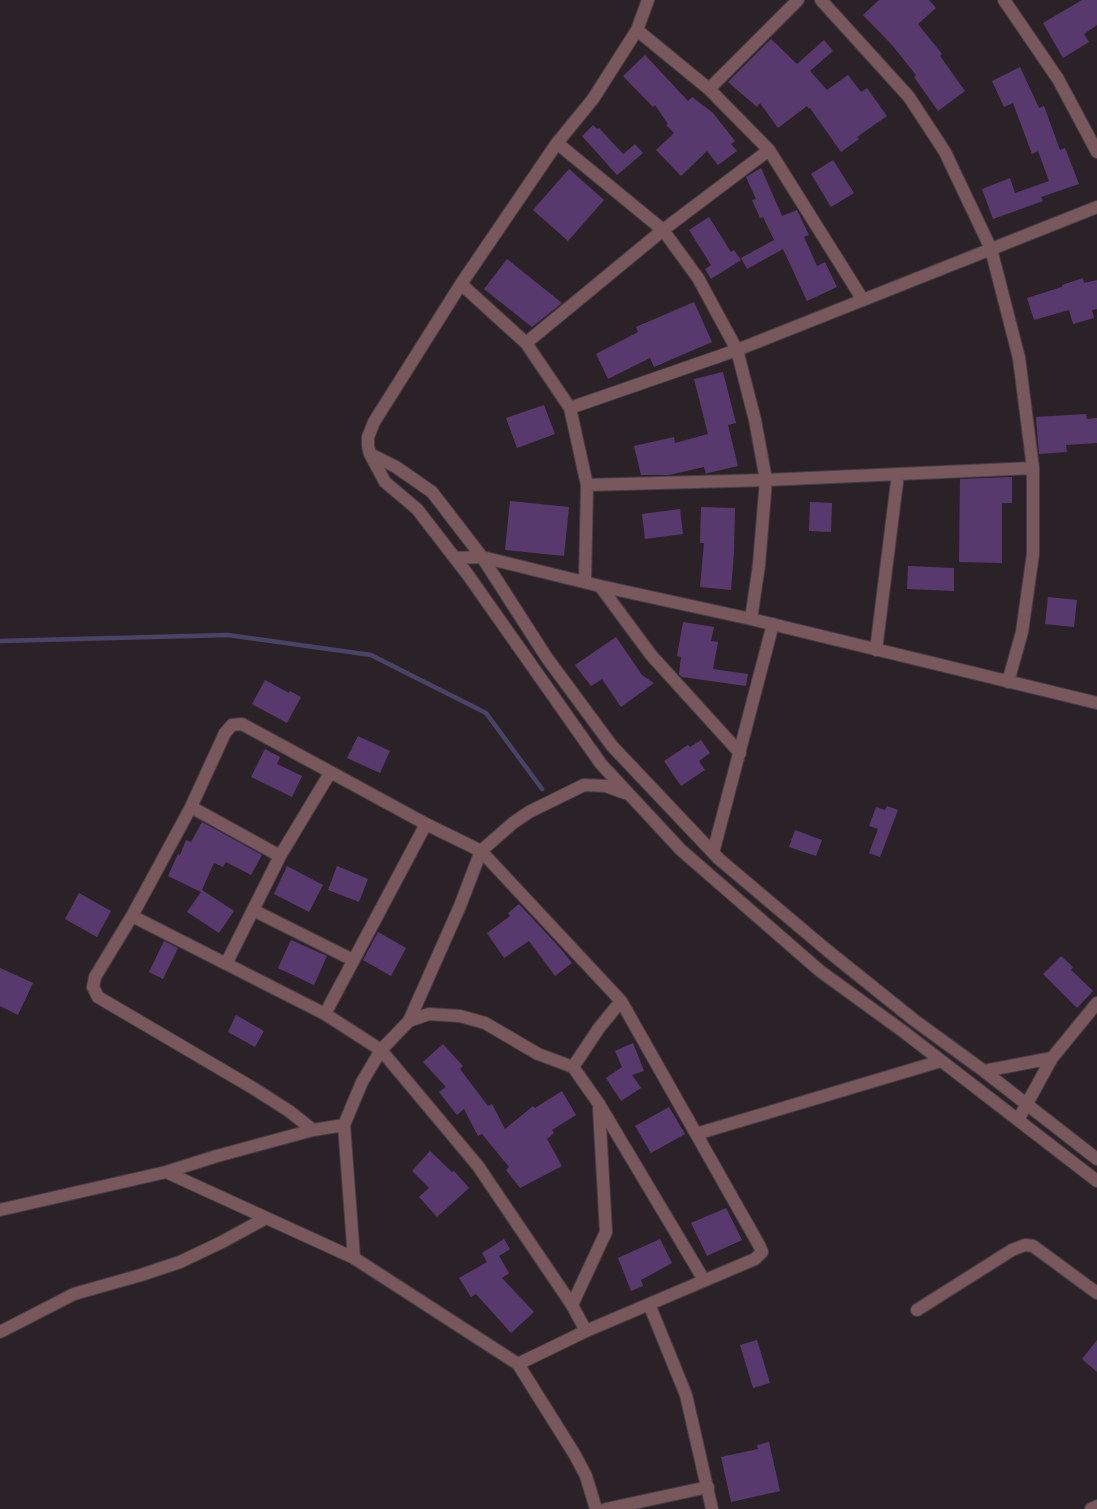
<!DOCTYPE html>
<style>
body{margin:0}
canvas{display:block;background:#2b2228}
</style>
<canvas width="1097" height="1509"></canvas>
<script>
const ctx = document.querySelector('canvas').getContext('2d');
ctx.lineJoin = 'round';
function poly(rows) {
  const path = new Path2D();
  for (const r of rows) {
    path.moveTo(r[0], r[1]);
    for (let i = 2; i < r.length; i += 2) path.lineTo(r[i], r[i + 1]);
  }
  return path;
}
function stroke(path, color, width, dash) {
  ctx.strokeStyle = color;
  ctx.lineWidth = width;
  ctx.lineCap = dash ? 'butt' : 'round';
  ctx.setLineDash(dash || []);
  ctx.stroke(path);
}
function paint(path, color) {
  ctx.fillStyle = color;
  ctx.fill(path, 'evenodd');
}
const stream = poly([
 [0,641,228,635,371,655,486,713,542,789]
]);
const building = poly([
 [879,0,929,0,936,8,918,24,942,54,940,56,965,91,938,111,914,77,916,75,892,45,863,15],
 [1082,0,1097,0,1097,25,1084,34,1089,42,1063,58,1043,23],
 [771,39,797,64,824,40,833,51,810,71,827,90,848,75,861,92,867,88,887,116,857,137,859,139,841,152,810,108,809,109,807,106,778,128,760,103,757,107,728,82],
 [645,55,688,101,692,97,713,113,735,141,731,144,737,151,718,165,707,151,681,176,656,150,674,133,666,125,668,124,655,105,653,107,623,76],
 [1020,67,1039,108,1044,106,1060,150,1065,148,1079,184,1041,197,1043,201,993,219,982,189,1010,178,1015,193,1049,181,1038,151,1032,154,1013,103,1004,107,992,81],
 [593,125,597,129,599,128,623,154,635,144,643,153,617,175,582,136],
 [833,160,854,193,831,207,811,174],
 [761,168,782,216,797,210,809,235,804,237,817,266,825,262,837,287,807,301,783,249,747,269,741,258,774,240,763,217,760,218,752,200,756,199,746,177],
 [569,169,604,200,568,241,533,210],
 [709,217,731,252,734,250,741,260,711,279,705,269,711,265,689,230],
 [507,259,562,303,532,327,484,289],
 [1083,278,1084,283,1097,280,1097,309,1092,310,1094,318,1073,324,1069,310,1034,320,1027,298,1062,287,1062,285],
 [694,302,712,342,654,367,650,358,608,379,596,354,638,332,636,327],
 [723,372,736,423,728,425,738,466,708,473,706,474,704,467,669,475,641,475,634,446,674,437,675,443,708,434,694,379],
 [544,405,555,434,517,448,506,418],
 [1086,414,1087,419,1097,418,1097,443,1066,445,1067,452,1039,454,1036,417],
 [1012,477,1012,503,1002,503,1002,563,959,562,960,479],
 [510,501,569,507,564,556,505,550],
 [810,502,832,503,831,532,809,531],
 [701,507,735,508,734,552,731,590,700,587,704,543,700,543],
 [680,509,683,534,645,539,642,514],
 [908,566,954,568,954,591,907,589],
 [1048,597,1077,600,1074,627,1045,624],
 [683,622,714,627,711,641,718,642,713,669,748,674,746,686,682,677,679,674,681,657,677,656],
 [616,637,642,675,654,683,621,707,602,679,591,686,575,665],
 [265,680,289,693,290,691,301,697,287,723,252,704],
 [358,736,390,751,380,773,347,758],
 [701,740,710,753,699,761,705,770,681,786,664,761,688,745,690,747],
 [265,749,280,757,277,764,302,776,292,797,251,777],
 [887,806,898,810,880,857,869,853,878,829,869,826,876,807,885,810],
 [202,822,262,855,251,875,226,862,223,867,214,863,201,892,202,890,234,911,219,933,187,912,201,892,168,876,178,854,180,855,186,840,191,842],
 [795,830,822,840,816,856,789,847],
 [287,866,323,885,309,912,274,894],
 [337,866,368,879,359,902,328,890],
 [79,893,111,911,97,937,65,919],
 [519,904,560,948,572,963,555,976,529,941,504,958,487,933,510,916,508,913],
 [378,932,406,948,391,976,363,960],
 [291,940,327,956,314,985,278,968],
 [164,941,178,948,163,979,149,972],
 [1061,956,1073,967,1071,970,1093,991,1077,1008,1043,974],
 [0,968,33,983,18,1015,0,1006],
 [236,1015,264,1031,255,1047,228,1032],
 [633,1043,644,1071,632,1075,641,1088,621,1101,606,1078,622,1067,615,1051],
 [443,1044,463,1066,460,1069,488,1106,492,1104,505,1129,533,1106,535,1108,562,1091,576,1115,552,1130,554,1133,547,1139,562,1166,520,1188,506,1170,509,1167,482,1134,478,1136,464,1109,457,1115,439,1092,446,1087,423,1062],
 [669,1107,685,1134,651,1153,635,1126],
 [430,1151,452,1172,454,1171,469,1188,437,1217,419,1197,429,1188,412,1171],
 [726,1208,742,1240,707,1256,691,1223],
 [504,1239,510,1249,499,1256,509,1273,502,1278,534,1312,511,1333,476,1294,471,1297,459,1278,487,1262,482,1253],
 [660,1239,672,1263,641,1280,643,1286,631,1291,618,1258],
 [757,1340,770,1383,753,1388,740,1345],
 [1097,1340,1097,1372,1082,1359],
 [769,1442,780,1491,731,1502,721,1457,758,1449,757,1445]
]);
const street = poly([
 [648,0,637,30,593,99,557,143,461,284,374,422,368,437,368,446,370,454,385,482,417,509,468,575,601,764,681,850,820,971,904,1032,1097,1181],
 [821,0,909,97,945,152,991,249,1019,358,1033,468,1033,554,1022,632,1008,682],
 [1004,0,1058,79,1097,152],
 [637,30,709,89,769,150,863,300],
 [709,89,798,0],
 [557,143,663,230,698,278,737,350,755,420,766,480,759,565,751,619],
 [461,284,526,343,570,408,587,485,585,581],
 [526,343,663,230,769,150],
 [570,408,737,350,1097,207],
 [370,454,396,467,432,492,482,557,547,658,612,746,719,859,828,951,914,1020,984,1071,1097,1159],
 [587,485,766,480,1033,468],
 [455,558,482,557,600,586,751,619,1097,703],
 [600,586,651,655,740,753],
 [876,650,898,474],
 [191,807,280,856],
 [713,853,773,624],
 [253,910,353,960],
 [132,916,325,1014,381,1050,478,1166,572,1305,586,1331],
 [226,964,280,856,330,773],
 [325,1014,426,824],
 [409,1021,429,1014,460,1016,485,1023,538,1054,573,1067,599,1104,704,1280],
 [573,1067,599,1028,621,1001],
 [984,1071,1052,1058],
 [1018,1120,1052,1058,1097,1003],
 [313,1130,289,1111,253,1088,98,997,93,987,95,977,132,916,191,807,225,733,232,725,242,724,426,824,481,851,621,1001,759,1245,762,1252,755,1259,586,1331,518,1364],
 [696,1134,941,1061],
 [166,1172,354,1258,518,1364,575,1455,586,1476,596,1509],
 [0,1210,166,1172,217,1156,313,1130,344,1125],
 [354,1258,344,1125,362,1082,381,1050,409,1021,460,906,481,851,513,823,529,812,584,785,606,786,625,793],
 [649,1304,686,1395,712,1509],
 [572,1305,606,1232,599,1108],
 [917,1310,1012,1250,1025,1245,1033,1246,1097,1293],
 [0,1332,74,1294,141,1275,180,1262,222,1242,266,1218],
 [606,1509,708,1487],
 [1091,1509,1097,1506]
]);
stroke(stream, '#4a4368', 4.5);
paint(building, '#58396e');
stroke(street, '#473e44', 14);
stroke(street, '#78585c', 12);
</script>
